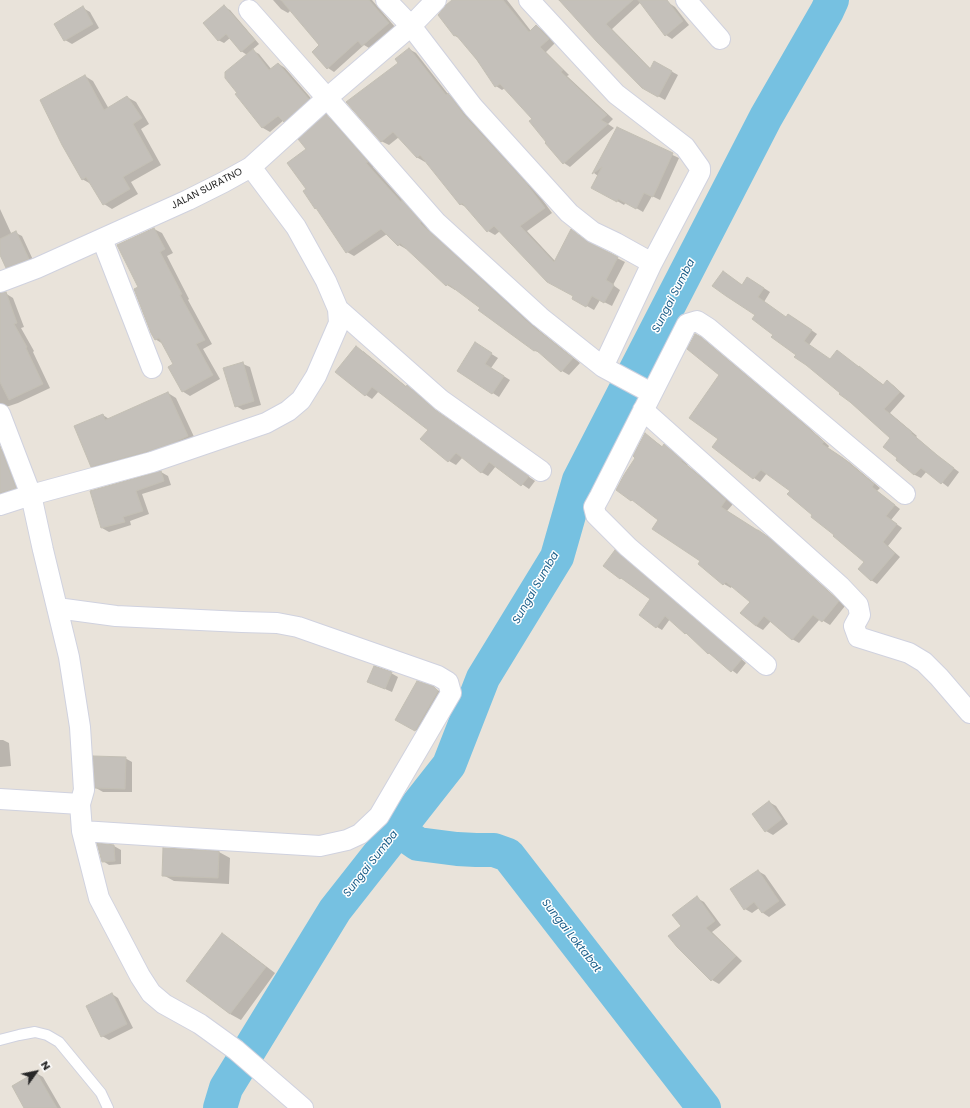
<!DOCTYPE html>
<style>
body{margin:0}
#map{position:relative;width:970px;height:1108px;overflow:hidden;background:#e9e3da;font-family:Poppins,sans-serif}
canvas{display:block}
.north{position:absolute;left:16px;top:1052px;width:40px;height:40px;-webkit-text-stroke:3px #fff;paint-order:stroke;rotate:57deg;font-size:11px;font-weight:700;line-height:16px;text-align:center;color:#272727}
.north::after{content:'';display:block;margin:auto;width:14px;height:18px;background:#272727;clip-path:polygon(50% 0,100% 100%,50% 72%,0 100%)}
</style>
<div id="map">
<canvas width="970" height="1108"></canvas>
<div class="north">N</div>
</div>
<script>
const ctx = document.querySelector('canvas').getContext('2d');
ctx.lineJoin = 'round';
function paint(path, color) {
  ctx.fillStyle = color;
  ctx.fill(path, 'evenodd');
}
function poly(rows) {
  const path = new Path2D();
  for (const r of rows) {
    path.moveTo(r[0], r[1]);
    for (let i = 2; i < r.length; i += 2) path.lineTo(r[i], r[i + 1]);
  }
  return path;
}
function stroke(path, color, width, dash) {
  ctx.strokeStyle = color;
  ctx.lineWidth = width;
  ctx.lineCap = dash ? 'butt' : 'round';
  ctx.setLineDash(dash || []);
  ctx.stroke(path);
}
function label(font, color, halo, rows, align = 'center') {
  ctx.font = font + ' Poppins,sans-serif';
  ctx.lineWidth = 3;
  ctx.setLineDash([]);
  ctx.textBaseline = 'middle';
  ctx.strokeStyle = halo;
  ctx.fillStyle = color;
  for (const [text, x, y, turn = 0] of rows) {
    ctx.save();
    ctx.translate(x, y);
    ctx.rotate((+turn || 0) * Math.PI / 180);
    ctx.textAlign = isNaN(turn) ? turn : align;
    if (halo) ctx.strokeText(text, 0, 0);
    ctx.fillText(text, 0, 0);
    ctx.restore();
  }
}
const shadow = poly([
 [273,0,372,0,395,27,369,48,364,45,334,72,328,68,313,52,320,46,291,10,288,13,281,9],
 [454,0,507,0,531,31,536,26,543,30,555,43,546,52,569,75,567,76,613,119,608,124,614,128,570,167,564,163,547,142,533,119,505,88,502,90,496,86,477,60,461,39,455,36,439,15],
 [560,0,666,0,669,3,675,7,689,25,672,39,666,35,641,2,612,29,651,69,655,62,678,75,665,100,642,87],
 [224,7,230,10,259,44,252,50,259,54,272,70,279,64,285,68,315,103,291,125,284,120,270,132,263,128,237,94,247,55,241,51,230,38,224,43,218,40],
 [83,8,90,12,99,28,72,44,65,40],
 [409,49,416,53,448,94,455,98,534,188,552,213,527,231,556,262,571,230,593,246,625,262,613,285,620,290,612,306,600,300,594,310,573,298,574,296,500,231,495,235,488,231,468,208,460,204,426,161,425,162,418,158,399,137,389,145,381,141,399,63],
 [85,76,93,81,109,109,127,97,136,102,149,124,141,129,161,165,131,182,138,194,112,209,104,204,91,184,82,179],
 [326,116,334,120,374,166,373,167,405,203,409,206,428,227,427,228,540,331,580,363,569,375,562,371,543,354,535,351,456,288,455,290,447,285,407,248,406,249,399,245,387,234,354,256,347,252,318,209,316,208,308,189,308,149],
 [617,129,679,158,660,200,652,196,643,212,626,202,624,205,593,187,598,176,594,173],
 [0,209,12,235,16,233,22,236,34,262,13,270,7,267,0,253],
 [154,229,162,233,173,253,167,256,189,299,188,300,212,344,203,349,220,379,190,396,182,391,175,365,163,344,155,339,139,288],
 [723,272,742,285,753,281,770,292,764,302,786,318,794,318,817,334,809,345,830,360,837,351,884,385,887,382,893,385,905,396,890,413,917,436,916,437,939,457,959,472,948,487,927,471,921,478,915,475,897,459,898,458,891,438,775,334,756,315],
 [5,293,13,298,24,327,21,328,34,351,33,352,50,388,18,403,9,406,4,407,0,410,0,294],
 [696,335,707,342,806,425,829,446,828,448,849,462,880,488,877,491,900,509,891,520,902,528,888,546,900,557,877,584,871,580,865,562,813,515,792,491,767,473,760,482,754,478,714,447,720,439,720,375],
 [482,348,498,358,491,368,510,380,499,397,458,371],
 [363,351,407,387,414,390,441,415,535,481,529,489,496,466,488,476,481,472,463,457,456,465,449,461,422,439,429,430,379,391,372,399,366,395],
 [243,364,250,367,261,405,243,410,236,406],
 [168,393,176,398,196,441,100,471,92,466,103,415,109,419],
 [645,434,663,447,665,446,671,450,688,465,687,465,697,473,733,504,727,511,758,531,765,535,777,545,845,606,830,625,820,619,799,643,792,639,771,621,763,630,756,626,752,602,732,586,731,588,724,584,660,520,636,458],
 [0,449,7,453,22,492,0,500],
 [161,472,168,476,171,485,142,494,149,514,130,521,131,525,109,532,102,528,91,492],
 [615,551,620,554,746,663,737,674,709,653,689,635,670,619,662,630,657,627,652,599,621,578],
 [391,673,398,677,392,692,369,682],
 [433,687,445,695,423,734,396,719],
 [0,740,3,740,9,743,11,766,0,767],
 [125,758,132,762,132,792,103,792,96,788],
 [769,802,776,806,788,824,773,835,766,831],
 [114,846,121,850,121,864,109,865,103,861],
 [164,849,219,852,230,858,229,884,174,881,163,875],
 [758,871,765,875,786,905,769,917,763,913,759,908,752,913,745,909],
 [697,898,704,902,721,925,712,932,742,961,719,984,712,980,678,947,682,927],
 [222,935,233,941,275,973,241,1020,230,1014,188,981],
 [112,994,118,998,133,1028,109,1040,102,1036],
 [36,1073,43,1077,61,1108,25,1108,13,1086]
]);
const river = poly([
 [399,829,405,835,418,844,457,849,476,850,494,850,508,855,704,1108],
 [220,1108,226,1088,335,910,449,765,483,678,557,557,579,480,766,117,827,11,832,0]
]);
const building = poly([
 [281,0,369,0,389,23,362,46,358,41,327,69,312,52,319,45,281,0],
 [452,0,503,0,529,32,536,25,549,39,540,47,563,70,561,72,607,115,601,120,608,124,563,164,545,143,546,142,529,121,532,119,500,84,495,87,477,60,456,35,454,36,438,15,446,5,452,0],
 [559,0,633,0,606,24,650,69,654,61,672,71,658,97,642,88,597,42,559,0],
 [638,0,667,0,683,21,665,36,638,0],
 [224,5,255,40,241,52,226,34,218,41,203,23,224,5],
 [83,6,93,24,64,41,54,24,83,6],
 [409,48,446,95,448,93,464,115,526,183,545,208,520,226,554,262,571,229,588,242,618,257,606,280,614,285,604,303,592,296,586,307,572,299,573,296,547,282,494,226,487,232,462,203,460,205,420,155,417,158,393,132,381,142,346,102,398,63,395,59,409,48],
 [253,49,269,70,278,63,309,99,284,122,278,116,262,128,235,94,237,93,225,78,225,72,253,49],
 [85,75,104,110,127,96,142,118,133,124,153,160,123,177,130,189,103,205,86,177,82,180,62,145,40,100,85,75],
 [326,114,368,162,366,163,401,202,402,200,421,222,420,223,532,326,573,358,561,372,536,350,534,351,478,310,480,308,448,284,446,286,400,243,398,246,381,229,346,253,316,208,315,209,303,191,306,189,287,163,306,149,298,139,326,114],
 [617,127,673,153,653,197,644,193,636,209,618,199,617,202,591,188,602,167,592,174,617,127],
 [154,228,165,249,160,252,182,294,180,295,205,340,196,344,213,375,182,392,168,367,173,364,159,338,155,340,151,333,134,289,138,287,117,245,154,228],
 [16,231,29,259,6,268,0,255,0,239,16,231],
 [723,271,742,285,747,277,764,288,758,297,786,317,788,314,812,330,804,341,830,359,837,350,859,367,859,366,883,385,887,380,900,392,884,409,912,432,911,433,937,455,954,468,941,484,921,468,914,475,896,460,897,458,883,447,890,438,850,402,839,394,840,393,806,365,794,357,796,355,771,337,773,335,752,319,755,315,726,296,712,286,723,271],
 [6,292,17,323,14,324,27,347,26,348,43,384,9,400,0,382,0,293,6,292],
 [695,334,701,337,799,420,824,442,822,444,843,458,874,484,872,487,895,505,886,516,897,524,883,542,895,553,871,581,858,569,864,562,833,536,834,535,811,517,812,515,787,494,790,491,761,470,753,479,712,447,718,439,689,418,719,375,687,349,695,334],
 [475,342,492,353,485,364,504,376,492,394,457,371,475,342],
 [356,346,406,387,407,385,434,409,529,476,521,486,489,462,481,473,456,453,448,462,420,439,428,430,372,387,365,396,335,372,356,346],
 [243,362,254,401,235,407,223,368,243,362],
 [168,392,188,436,173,443,149,451,91,467,74,426,103,414,105,420,168,392],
 [645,433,662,447,664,444,682,460,681,461,690,468,726,500,721,507,757,530,758,530,771,539,839,601,822,622,813,615,792,640,764,616,756,626,740,613,750,602,726,582,723,585,698,564,700,561,652,529,658,520,632,500,631,501,616,490,624,475,635,458,633,456,645,433],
 [0,446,16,488,0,493,0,446],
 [161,471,164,481,136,491,143,511,123,517,125,522,101,528,90,491,161,471],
 [615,550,742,659,731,672,709,653,708,654,686,633,685,634,665,616,656,628,639,615,650,599,621,578,620,579,603,566,615,550],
 [374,666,392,672,385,689,367,682,374,666],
 [417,681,433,686,438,691,415,731,395,720,417,681],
 [93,756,126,757,125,789,95,788,93,756],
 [769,801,782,819,765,832,752,814,769,801],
 [97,843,114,845,115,861,102,862,97,843],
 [163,848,219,851,218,878,162,876,163,848],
 [758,870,779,901,762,913,754,902,744,910,730,889,758,870],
 [697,896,715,921,706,928,736,956,711,981,677,947,668,936,681,926,672,915,697,896],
 [222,933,266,967,230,1014,186,981,222,933],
 [112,993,127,1024,101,1037,86,1006,112,993],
 [36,1072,57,1108,24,1108,12,1086,36,1072]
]);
const lane = poly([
 [0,1040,19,1035,35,1032,47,1035,59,1042,101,1093,108,1108]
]);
const street = poly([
 [386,0,411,26,473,107,569,213,593,232,616,243,652,263],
 [529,0,616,94,685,147,700,168,700,172,652,263,603,367],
 [686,0,720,39],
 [249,10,327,98,437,223,540,317,603,367,644,389,652,393],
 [102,239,152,368],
 [0,282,37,268,188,200,224,182,251,167,327,98,411,26,436,0],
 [338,309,441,400,541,471],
 [643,410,840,586,858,605,860,615,854,626,858,637,909,653,924,662,939,677,970,713],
 [0,414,31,495,43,550,69,657,80,727,84,790,80,804,82,831,99,898,140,976,151,993,164,1004,200,1024,236,1050,303,1108],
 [0,505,31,495,152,462,266,423,288,411,301,400,316,376,339,323,338,309,326,281,296,227,251,167],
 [57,608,116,616,242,622,277,623,298,627,438,676,448,682,451,693,379,816,360,834,347,840,320,846,206,839,82,831],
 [766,665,628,547,596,515,594,507,600,496,687,324,697,321,708,328,905,494],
 [0,799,80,804]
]);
const streetNames = [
 ["JALAN SURATNO",207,189,-27]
];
const waterNames = [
 ["Sungai Sumba",674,296,-63],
 ["Sungai Sumba",536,588,-60],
 ["Sungai Sumba",371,864,-52],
 ["Sungai Loktabat",571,936,52]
];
paint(shadow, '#0003');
stroke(river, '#76c1e1', 34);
paint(building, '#c4c0ba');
stroke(building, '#c3bfb4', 1);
stroke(lane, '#d0d2df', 12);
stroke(street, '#d0d2df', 22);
stroke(lane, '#fff', 10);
stroke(street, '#fff', 20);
label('10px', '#272727', '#fff', streetNames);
label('italic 11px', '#1a5e89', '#fff', waterNames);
</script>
